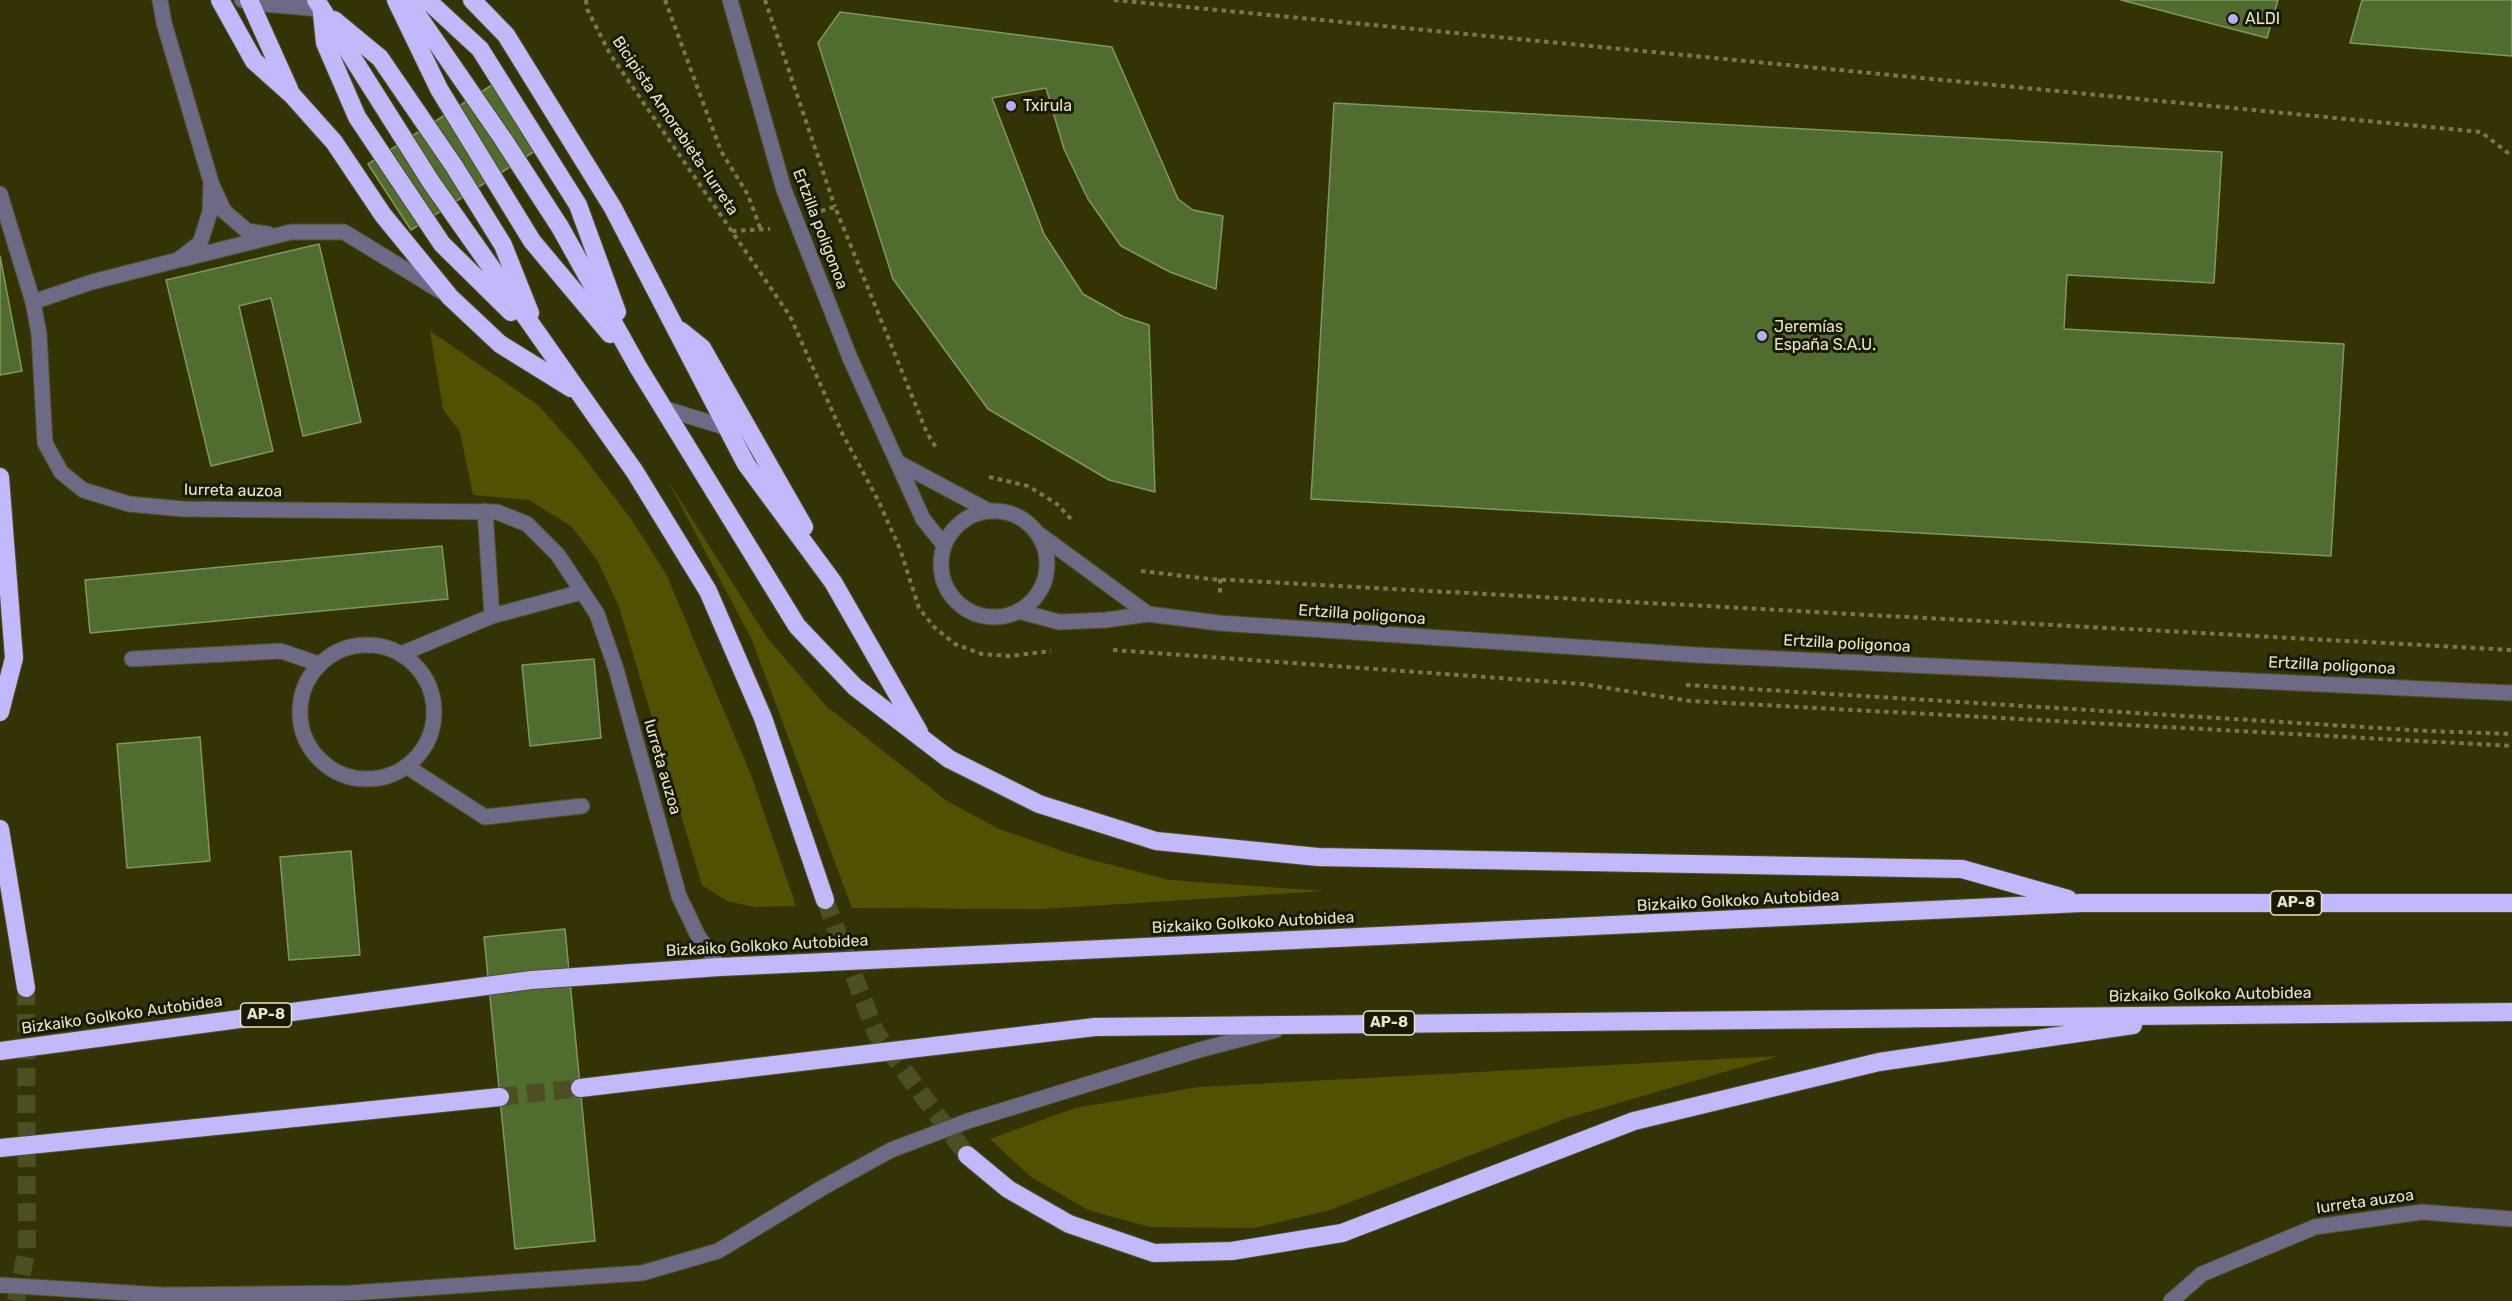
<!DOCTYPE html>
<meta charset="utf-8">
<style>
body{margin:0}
canvas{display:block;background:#333306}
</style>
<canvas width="2512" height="1301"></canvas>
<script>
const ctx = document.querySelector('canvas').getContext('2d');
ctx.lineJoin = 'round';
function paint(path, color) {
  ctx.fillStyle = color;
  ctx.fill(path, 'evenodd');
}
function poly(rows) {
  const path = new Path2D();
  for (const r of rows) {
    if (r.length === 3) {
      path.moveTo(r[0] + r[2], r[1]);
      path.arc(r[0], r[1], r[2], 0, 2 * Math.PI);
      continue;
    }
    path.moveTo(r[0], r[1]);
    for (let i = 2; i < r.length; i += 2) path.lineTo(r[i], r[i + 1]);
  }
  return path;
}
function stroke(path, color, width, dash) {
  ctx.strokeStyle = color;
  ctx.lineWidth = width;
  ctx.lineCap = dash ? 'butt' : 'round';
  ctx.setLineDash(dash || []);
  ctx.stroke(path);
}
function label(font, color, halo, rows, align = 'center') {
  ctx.font = font + ' Rubik,sans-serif';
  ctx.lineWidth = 6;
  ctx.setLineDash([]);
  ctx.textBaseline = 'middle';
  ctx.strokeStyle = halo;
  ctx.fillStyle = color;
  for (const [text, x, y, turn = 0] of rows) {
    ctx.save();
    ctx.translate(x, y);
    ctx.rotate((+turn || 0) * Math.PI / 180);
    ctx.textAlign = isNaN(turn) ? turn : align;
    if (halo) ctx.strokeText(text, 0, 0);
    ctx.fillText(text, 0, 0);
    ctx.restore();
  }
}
const green = poly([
 [430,331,538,405,579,451,631,519,666,574,751,775,796,906,754,907,727,901,702,885,619,607,598,561,571,526,529,500,473,495,460,432,443,409],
 [668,481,768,639,826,706,947,801,999,829,1077,856,1169,880,1324,891,1042,909,852,908,752,640],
 [1779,1056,1564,1119,1330,1210,1254,1228,1150,1227,1088,1210,1030,1176,990,1139,1075,1108,1199,1087]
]);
const building = poly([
 [2121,0,2278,0,2267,38,2121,0],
 [2362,0,2512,0,2512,56,2350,43,2362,0],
 [840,12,1112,47,1178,199,1193,210,1223,216,1216,289,1170,272,1121,246,1088,199,1064,149,1046,88,992,98,1044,234,1083,294,1124,317,1149,325,1155,492,1109,480,988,409,893,279,818,43,840,12],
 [503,78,546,144,411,230,368,164,503,78],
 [1334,103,2222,152,2214,283,2067,275,2064,329,2344,344,2331,556,1311,499,1334,103],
 [319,244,361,422,303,436,271,298,239,306,273,451,211,466,166,280,319,244],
 [0,256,22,371,0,375,0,256],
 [442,546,448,599,90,633,85,580,442,546],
 [594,659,601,738,530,746,522,665,594,659],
 [200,737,210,861,127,868,117,744,200,737],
 [351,851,360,955,289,960,280,857,351,851],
 [565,929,595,1241,515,1249,484,937,565,929]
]);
const motorwayTunnel = poly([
 [825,900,876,1033,967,1155],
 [500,1097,580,1088],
 [16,1301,27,1249,26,988]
]);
const path = poly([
 [586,0,587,9,610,54,790,316,842,433,878,500,900,549,919,608,934,627,955,644,982,654,1010,656,1051,651],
 [665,0,721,151,748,195,761,230],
 [765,0,835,207],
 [1114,0,2481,132,2512,156],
 [821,211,835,207,927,433,937,449],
 [732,231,770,229],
 [989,477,1028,486,1057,504,1073,521],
 [1141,571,1210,579,2512,650],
 [1220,579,1220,596],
 [1113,650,1582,684,1690,701,2512,746],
 [1686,685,2427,731,2512,734]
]);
const service = poly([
 [160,0,164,23,211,182,210,212,200,243,178,260,92,282,33,302,39,334,45,443,61,472,83,490,129,504,183,509,497,512,527,524,558,555,597,614,616,669,679,896,698,936,720,967],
 [242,0,251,3,321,9],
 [212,185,224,211,247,231,268,234],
 [0,194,33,302],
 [183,259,291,232,344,232,442,292],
 [663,408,734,430],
 [492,616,582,592],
 [367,712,67],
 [401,654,492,616,485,511],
 [132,659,281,651,319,664],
 [406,766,485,817,582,806],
 [0,1285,163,1295,351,1293,642,1273,718,1251,822,1188,891,1150,968,1121,1199,1050,1276,1030],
 [2171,1301,2202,1274,2315,1227,2422,1212,2512,1219]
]);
const minor = poly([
 [730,0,784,190,850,358,923,519,944,545],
 [899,463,989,511],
 [994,564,53],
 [1039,534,1148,614],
 [1018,611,1059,622,1106,620,1148,614,1219,623,1696,655,2512,693]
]);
const motorway = poly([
 [220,0,254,61,292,95,334,142,383,215,450,297,500,344,571,388],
 [249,0,289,89],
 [316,0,431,182,635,472,708,591,763,718,825,900],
 [396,0,439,89,532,241,610,334],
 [407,0,503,139,560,227,638,367,797,626,855,687,949,759,1039,804,1156,841,1318,857,1962,869,2068,899],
 [427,0,480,49,578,205,617,312],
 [472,0,506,35,613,208,746,464,833,582,919,732],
 [322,14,325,43,357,117,442,244,511,312],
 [334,20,380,58,454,166,503,245,530,313],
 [681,331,702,348,804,527],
 [0,477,14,658,0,712],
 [0,829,26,988],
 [0,1051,531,980,720,967,2081,903,2512,903],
 [580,1088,1095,1027,2512,1012],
 [0,1148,500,1097],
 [967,1155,1008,1189,1069,1224,1154,1253,1232,1251,1342,1233,1634,1121,1879,1062,2133,1025]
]);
const markers = [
 [2233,19,6,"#b6acf8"],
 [1011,106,6,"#b6acf8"],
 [1762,336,6,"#b6acf8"]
];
const shields = [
 [2296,903,51],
 [266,1015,51],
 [1389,1023,51]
];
const shieldNames = [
 ["AP-8",2296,903],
 ["AP-8",266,1015],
 ["AP-8",1389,1023]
];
const poiNames = [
 ["ALDI",2245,19],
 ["Txirula",1023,106],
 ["Jeremías",1774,327],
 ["España S.A.U.",1774,345]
];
const streetNames = [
 ["Bicipista Amorebieta-Iurreta",675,126,56],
 ["Ertzilla poligonoa",820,229,69],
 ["Iurreta auzoa",233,491,1],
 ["Ertzilla poligonoa",1362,615,4],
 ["Ertzilla poligonoa",1847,644,3],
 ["Ertzilla poligonoa",2332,666,3],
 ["Iurreta auzoa",662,767,74],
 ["Bizkaiko Golkoko Autobidea",1738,901,-3],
 ["Bizkaiko Golkoko Autobidea",1253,923,-3],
 ["Bizkaiko Golkoko Autobidea",767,946,-3],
 ["Bizkaiko Golkoko Autobidea",2210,995,-1],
 ["Bizkaiko Golkoko Autobidea",122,1015,-8],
 ["Iurreta auzoa",2365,1202,-8]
];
paint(green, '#515201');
paint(building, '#506c2f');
stroke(building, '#7e9865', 1.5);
stroke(motorwayTunnel, '#4e4e23', 18, [18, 9]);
stroke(service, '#4f5025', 17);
stroke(minor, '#4f5025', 17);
stroke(motorway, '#4f5025', 20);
stroke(path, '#787851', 4, [4.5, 4.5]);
stroke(service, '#6d6a86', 15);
stroke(minor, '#6d6a86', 15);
stroke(motorway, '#c1b9fc', 18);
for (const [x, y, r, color] of markers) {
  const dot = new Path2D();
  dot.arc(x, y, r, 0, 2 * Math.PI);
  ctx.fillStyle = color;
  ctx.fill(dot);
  stroke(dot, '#1a1a04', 2);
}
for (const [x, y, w] of shields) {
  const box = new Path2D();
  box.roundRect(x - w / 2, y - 12, w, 24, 4.5);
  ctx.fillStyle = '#1a1a04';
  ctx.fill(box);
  stroke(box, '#e5e6c9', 1.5);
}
label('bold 15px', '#e5e6c9', null, shieldNames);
label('16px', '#e5e6c9', '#1a1a04', poiNames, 'left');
label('16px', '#e5e6c9', '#1a1a04', streetNames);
</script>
